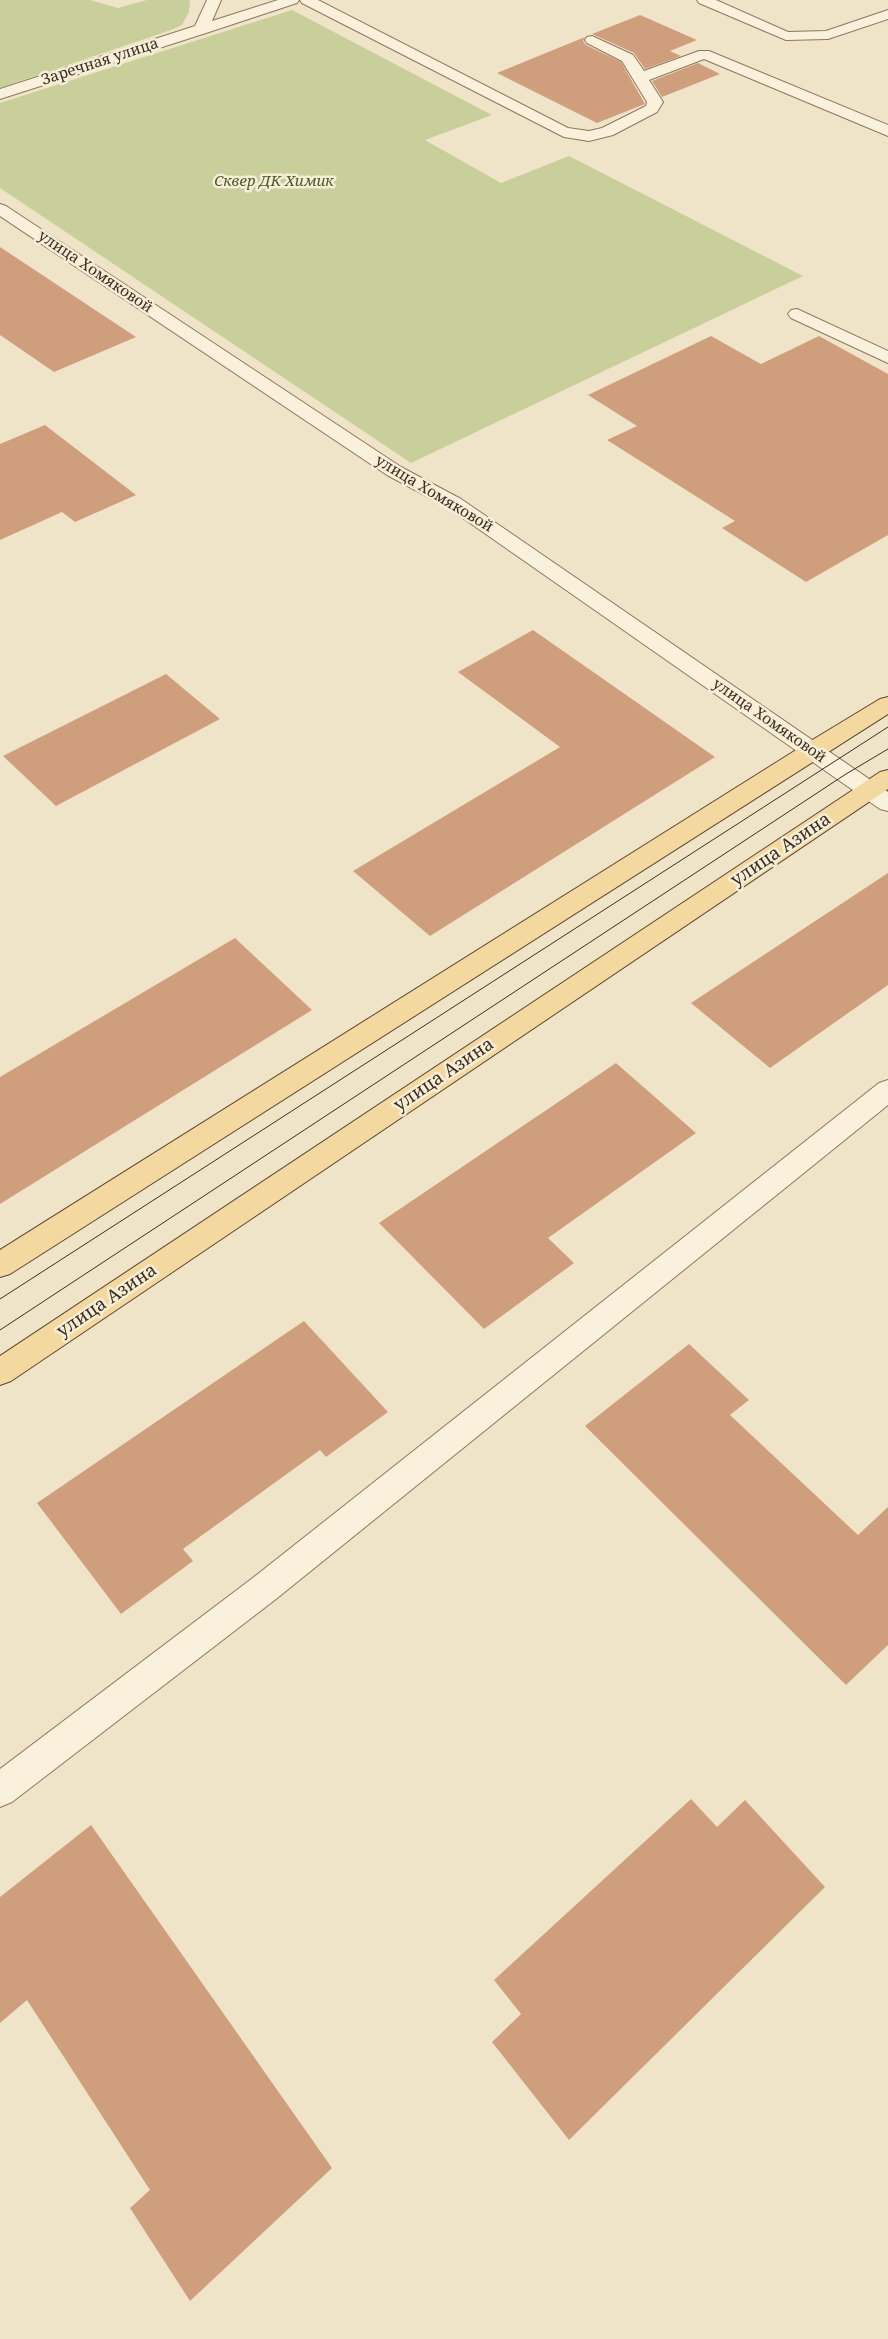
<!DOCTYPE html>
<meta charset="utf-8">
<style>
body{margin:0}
canvas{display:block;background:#f0e4c8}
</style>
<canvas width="888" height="2339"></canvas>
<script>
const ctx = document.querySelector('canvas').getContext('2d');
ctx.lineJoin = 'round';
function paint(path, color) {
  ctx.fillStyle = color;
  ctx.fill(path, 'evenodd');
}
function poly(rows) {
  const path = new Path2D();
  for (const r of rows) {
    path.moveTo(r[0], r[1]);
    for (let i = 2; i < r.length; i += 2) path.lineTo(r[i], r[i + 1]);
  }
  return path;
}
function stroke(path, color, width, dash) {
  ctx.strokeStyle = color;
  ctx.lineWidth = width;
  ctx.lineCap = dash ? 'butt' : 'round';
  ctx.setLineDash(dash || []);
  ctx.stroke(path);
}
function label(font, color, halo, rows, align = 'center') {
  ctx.font = font + ' "Noto Serif",serif';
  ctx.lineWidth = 5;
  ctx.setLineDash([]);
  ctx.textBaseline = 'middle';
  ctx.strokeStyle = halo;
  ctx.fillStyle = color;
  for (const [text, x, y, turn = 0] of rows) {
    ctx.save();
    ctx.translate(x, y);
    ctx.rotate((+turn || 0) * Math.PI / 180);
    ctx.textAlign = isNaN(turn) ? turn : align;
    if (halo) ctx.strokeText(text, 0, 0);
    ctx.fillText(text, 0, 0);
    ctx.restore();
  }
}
const green = poly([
 [0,0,90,0,118,8,147,0,190,0,189,12,182,25,171,30,0,88],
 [292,10,492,115,425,140,501,183,569,156,803,276,411,463,0,188,0,103]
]);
const building = poly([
 [640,15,697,40,670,51,681,56,645,69,634,53,592,34],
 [585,37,583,41,586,45,621,62,645,104,597,123,497,73],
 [698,63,720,74,662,97,652,81],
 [0,247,136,337,54,372,0,335],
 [711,336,761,364,819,336,888,374,888,535,806,582,722,528,735,521,607,440,637,426,588,395],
 [45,425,136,495,75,522,62,512,0,540,0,444],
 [533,630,715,757,430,936,353,871,560,747,458,672],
 [166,674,220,719,56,806,3,756],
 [888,873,888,985,770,1068,691,1003],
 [235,938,312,1010,0,1204,0,1077],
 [616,1063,696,1133,548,1238,574,1263,484,1329,379,1223],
 [304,1321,388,1412,326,1457,320,1450,183,1549,193,1561,121,1614,37,1503],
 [689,1344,749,1400,730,1415,858,1535,888,1507,888,1645,846,1685,585,1426],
 [691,1799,717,1827,745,1800,825,1887,569,2140,492,2042,521,2014,494,1980],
 [91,1825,332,2168,190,2301,130,2208,150,2190,27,2000,0,2023,0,1897]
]);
const minor = poly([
 [207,0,221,0,212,21,278,0,299,0,297,3,206,33,0,99,0,89,195,26,207,0],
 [300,0,318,0,568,128,589,131,602,128,646,106,647,102,622,61,587,43,585,40,587,37,592,36,633,55,644,71,699,51,709,51,888,125,888,136,704,59,649,80,663,102,657,112,613,135,589,141,564,137,302,3,300,0],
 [697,0,716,0,788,32,826,31,888,10,888,19,828,39,786,40,699,3,697,0],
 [0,204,6,206,401,467,461,499,888,792,888,811,880,809,447,507,387,475,0,216,0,204],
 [797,309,888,351,888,363,791,318,788,314,791,310,797,309],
 [888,1080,888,1105,276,1599,12,1802,0,1807,0,1769,254,1577,879,1083,888,1080]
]);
const major = poly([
 [888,697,888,714,10,1274,0,1277,0,1250,804,745,880,699,888,697],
 [888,770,888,789,11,1381,0,1385,0,1356,880,772,888,770]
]);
const tram = poly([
 [0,1299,888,727],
 [0,1330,846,774,888,749]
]);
const farStreetnames = [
 ["Заречная улица",100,62,-18],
 ["улица Хомяковой",95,272,34],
 ["улица Хомяковой",434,494,31],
 ["улица Хомяковой",769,721,35]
];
const farParknames = [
 ["Сквер ДК Химик",274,182]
];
const streetNames = [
 ["улица Азина",781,850,-34],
 ["улица Азина",444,1075,-34],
 ["улица Азина",107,1301,-34]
];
paint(green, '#c9cf9b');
paint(building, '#cf9f7d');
stroke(minor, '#8d765c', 2);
stroke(major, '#5b4430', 2);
paint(minor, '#faf1dc');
paint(major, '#f3d9a0');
stroke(tram, '#3d2e20', 1);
label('15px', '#3d2e20', '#f7eed8', farStreetnames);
label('italic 15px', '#4d5a26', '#f7eed8', farParknames);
label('18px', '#3d2e20', '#f7eed8', streetNames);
</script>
